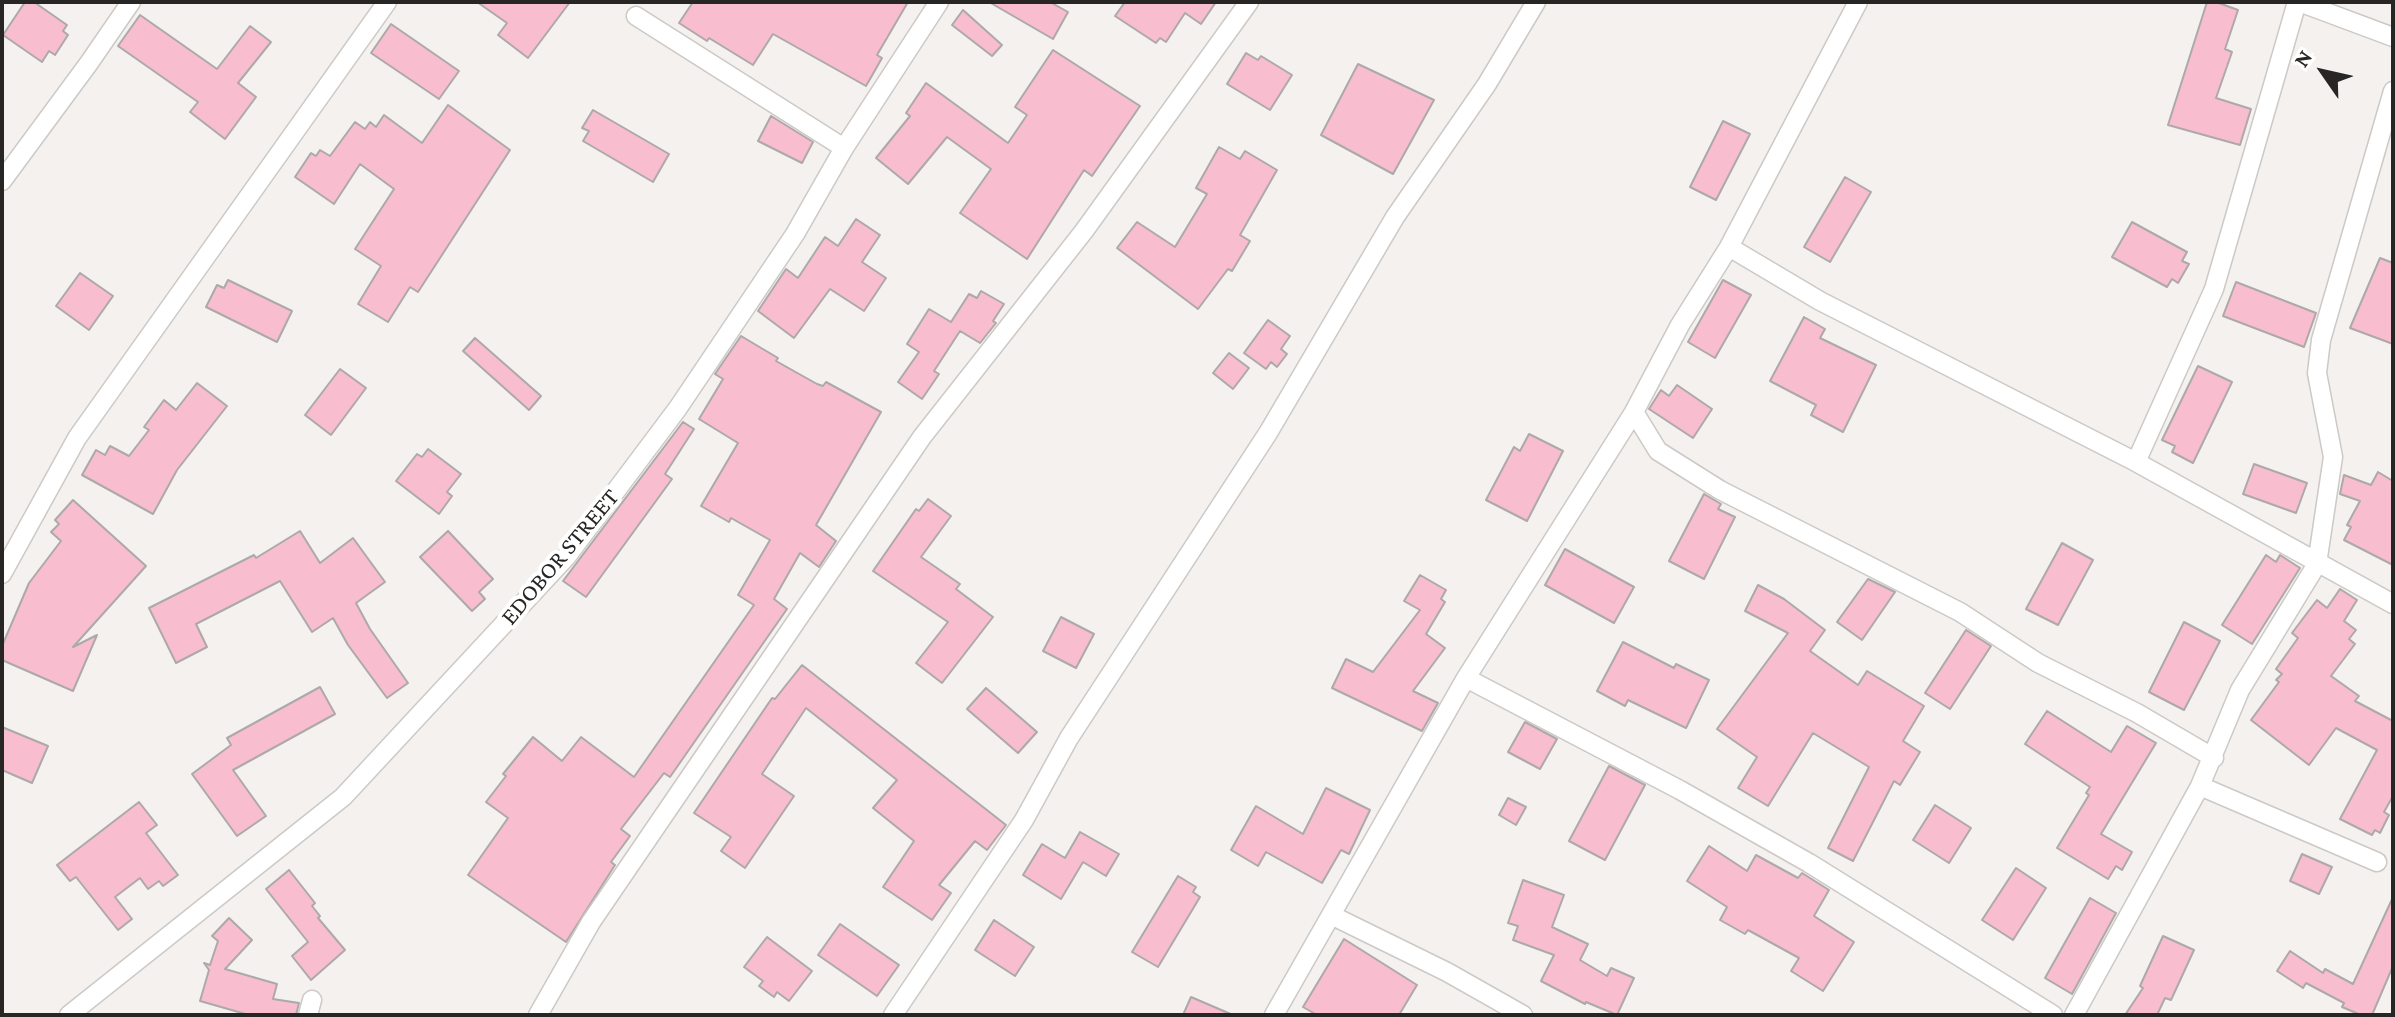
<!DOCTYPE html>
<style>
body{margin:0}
#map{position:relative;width:2395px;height:1017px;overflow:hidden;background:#f4f1ee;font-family:"Crimson Pro",serif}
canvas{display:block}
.frame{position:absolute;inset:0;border:4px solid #272625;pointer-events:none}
.north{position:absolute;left:2283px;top:32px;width:80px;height:80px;-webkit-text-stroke:6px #fff;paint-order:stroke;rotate:304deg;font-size:22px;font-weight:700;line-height:32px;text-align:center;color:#272625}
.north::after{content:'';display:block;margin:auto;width:28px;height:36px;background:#272625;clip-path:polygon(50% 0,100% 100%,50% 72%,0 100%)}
</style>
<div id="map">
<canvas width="2395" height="1017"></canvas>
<div class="frame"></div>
<div class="north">N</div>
</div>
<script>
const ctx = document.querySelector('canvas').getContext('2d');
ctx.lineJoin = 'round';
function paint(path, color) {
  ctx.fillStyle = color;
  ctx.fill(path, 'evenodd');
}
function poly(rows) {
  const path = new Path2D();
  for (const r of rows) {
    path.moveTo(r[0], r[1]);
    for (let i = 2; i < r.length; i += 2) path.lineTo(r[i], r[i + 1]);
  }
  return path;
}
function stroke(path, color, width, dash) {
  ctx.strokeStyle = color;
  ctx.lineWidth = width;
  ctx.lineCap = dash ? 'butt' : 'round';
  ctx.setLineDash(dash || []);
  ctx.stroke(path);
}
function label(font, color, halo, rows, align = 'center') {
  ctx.font = font + ' "Crimson Pro",serif';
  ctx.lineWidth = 8;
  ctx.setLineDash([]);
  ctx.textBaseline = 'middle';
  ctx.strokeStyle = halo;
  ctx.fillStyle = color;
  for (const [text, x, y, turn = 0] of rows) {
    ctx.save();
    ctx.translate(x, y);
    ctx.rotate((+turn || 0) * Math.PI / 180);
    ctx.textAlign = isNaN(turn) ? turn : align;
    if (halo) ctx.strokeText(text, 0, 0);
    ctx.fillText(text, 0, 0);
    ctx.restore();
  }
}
const building = poly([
 [25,2,34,2,67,25,63,31,68,35,55,55,49,51,42,62,3,35,25,2],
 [477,2,570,2,528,58,498,35,507,23,477,2],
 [693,2,908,2,877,55,882,58,866,86,773,34,753,65,709,38,707,41,679,23,693,2],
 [989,2,1050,2,1068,12,1053,39,989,2],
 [1125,2,1216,2,1201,24,1185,13,1166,42,1160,38,1156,43,1115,16,1125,2],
 [2207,2,2216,2,2238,10,2225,49,2232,52,2216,98,2251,109,2240,145,2168,125,2207,2],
 [963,10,1002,45,992,56,952,25,963,10],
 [140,15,217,69,250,26,271,42,238,83,256,97,225,139,190,112,198,102,118,46,140,15],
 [391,24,459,71,439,99,371,53,391,24],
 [1053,50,1140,106,1092,176,1084,170,1027,259,960,213,991,169,947,137,908,184,876,158,910,116,906,113,926,83,1008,143,1027,115,1015,107,1053,50],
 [1246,53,1258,60,1261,56,1292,75,1270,110,1227,84,1246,53],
 [1358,64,1434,100,1393,174,1321,135,1358,64],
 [448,105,510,150,418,292,410,287,388,322,358,304,381,266,355,249,394,189,360,164,334,204,295,177,311,153,316,156,320,150,330,156,355,122,365,129,370,122,376,127,384,115,422,143,448,105],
 [593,110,669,154,653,182,583,141,589,131,582,128,593,110],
 [771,116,813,142,802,163,758,141,771,116],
 [1723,121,1750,134,1716,200,1690,187,1723,121],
 [1219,147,1240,159,1245,151,1277,170,1240,235,1250,241,1232,271,1228,269,1198,309,1117,248,1137,222,1175,247,1207,194,1196,188,1219,147],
 [1845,177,1871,192,1830,262,1804,247,1845,177],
 [856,219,880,235,862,262,886,278,864,311,830,289,794,338,758,311,786,269,798,278,825,237,838,246,856,219],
 [2132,222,2187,252,2182,261,2189,264,2178,283,2172,279,2167,287,2112,257,2132,222],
 [2380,258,2393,263,2393,344,2350,328,2380,258],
 [80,273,113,296,89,330,56,306,80,273],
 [228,280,292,311,277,342,206,307,217,285,224,288,228,280],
 [1723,280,1751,295,1715,358,1688,342,1723,280],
 [2236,282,2316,313,2304,347,2223,316,2236,282],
 [981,291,1004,304,993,321,996,323,980,343,960,331,934,371,939,374,922,399,898,382,919,352,907,344,929,309,951,322,969,294,977,298,981,291],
 [1804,317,1825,329,1820,338,1876,365,1843,432,1811,415,1816,405,1770,381,1804,317],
 [1268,320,1290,336,1281,349,1287,354,1277,367,1271,362,1266,369,1244,353,1268,320],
 [741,336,778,358,776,361,817,384,823,386,826,382,881,412,816,525,836,541,819,567,800,553,774,599,787,609,670,777,664,773,621,829,630,836,611,862,615,865,566,942,468,875,508,818,486,802,506,776,503,774,533,737,562,761,581,737,634,777,754,605,738,595,770,540,731,518,729,522,701,506,738,443,699,419,723,379,715,374,741,336],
 [475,338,541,396,529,410,463,351,475,338],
 [1229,353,1249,368,1233,389,1213,373,1229,353],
 [2198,366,2232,382,2193,463,2172,452,2175,446,2162,440,2198,366],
 [340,369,366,388,331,435,305,415,340,369],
 [197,383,227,406,177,470,153,514,82,475,96,450,105,455,110,446,129,456,149,430,144,427,164,400,176,410,197,383],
 [1677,385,1712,409,1693,438,1649,409,1661,390,1669,396,1677,385],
 [683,422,694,429,665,474,672,479,586,597,563,581,683,422],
 [1529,434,1563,451,1527,521,1486,500,1514,447,1520,451,1529,434],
 [428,449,461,474,447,492,452,496,439,514,396,481,417,454,422,457,428,449],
 [2254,464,2307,483,2296,513,2243,494,2254,464],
 [2378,472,2393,481,2393,565,2344,540,2351,527,2347,525,2360,501,2340,494,2344,475,2371,485,2378,472],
 [1704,494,1721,504,1718,509,1735,517,1704,579,1669,561,1704,494],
 [928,499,951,516,921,557,960,584,956,589,993,617,942,683,916,663,948,622,873,571,916,509,919,511,928,499],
 [73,500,146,566,73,647,97,635,73,691,2,660,2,646,29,583,61,541,51,532,59,524,55,520,73,500],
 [300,531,320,563,353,538,385,582,356,603,370,629,408,683,387,698,348,645,333,618,312,632,280,581,196,624,207,647,176,663,149,608,254,555,256,558,300,531],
 [448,531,493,579,479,592,485,599,472,611,420,557,448,531],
 [2062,543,2093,560,2058,625,2026,609,2062,543],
 [1565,549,1634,587,1614,623,1545,585,1565,549],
 [2266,555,2276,562,2280,555,2300,568,2252,644,2222,625,2266,555],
 [1420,575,1446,590,1441,599,1445,602,1426,634,1445,648,1413,691,1438,703,1422,731,1332,688,1346,659,1373,672,1420,610,1404,601,1420,575],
 [1868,579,1895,592,1862,640,1837,622,1868,579],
 [1758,585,1784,599,1825,630,1810,651,1858,685,1867,671,1924,706,1903,741,1920,752,1900,785,1894,781,1853,861,1828,848,1869,767,1813,733,1768,806,1738,788,1757,757,1717,729,1788,633,1745,611,1758,585],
 [2340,589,2357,600,2344,621,2356,630,2349,639,2355,644,2331,676,2359,696,2355,701,2393,721,2393,796,2384,812,2389,815,2380,833,2375,830,2372,835,2340,819,2377,750,2336,728,2309,765,2251,720,2279,682,2276,680,2282,674,2276,669,2298,638,2292,633,2317,600,2327,608,2340,589],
 [1061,617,1094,634,1076,668,1043,651,1061,617],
 [2184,622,2220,641,2184,710,2149,692,2184,622],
 [1966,630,1991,646,1950,709,1925,693,1966,630],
 [1623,642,1674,668,1676,664,1709,680,1686,728,1628,700,1625,706,1597,691,1623,642],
 [802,665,1006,825,987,850,975,841,939,885,951,893,932,920,883,887,914,841,873,808,897,780,806,708,762,774,794,796,745,868,721,851,731,837,694,813,772,698,775,699,802,665],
 [320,687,335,714,233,770,266,816,237,836,192,774,231,745,227,738,320,687],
 [986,688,1037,732,1018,753,967,709,986,688],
 [2047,711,2111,752,2127,726,2156,743,2101,834,2132,852,2122,870,2116,866,2108,879,2057,848,2089,795,2086,793,2090,787,2025,744,2047,711],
 [1525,722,1557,739,1540,769,1508,752,1525,722],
 [2,727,48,746,32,783,2,770,2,727],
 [1609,766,1645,785,1605,860,1569,841,1609,766],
 [1326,788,1370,810,1349,854,1341,850,1322,883,1266,852,1258,866,1231,850,1256,806,1303,834,1326,788],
 [1508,798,1526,807,1516,825,1499,815,1508,798],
 [139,802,157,825,146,833,178,875,163,886,159,881,148,889,140,878,115,897,132,919,118,930,76,877,70,881,57,865,139,802],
 [1935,805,1971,828,1949,863,1913,840,1935,805],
 [1080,832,1119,854,1106,876,1083,862,1061,899,1023,875,1042,844,1065,858,1080,832],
 [1709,846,1747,871,1756,855,1798,878,1802,873,1829,890,1814,916,1854,942,1823,991,1791,971,1799,958,1748,930,1745,934,1720,920,1727,907,1687,881,1709,846],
 [2302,854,2332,867,2319,894,2290,881,2302,854],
 [2016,868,2046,888,2013,940,1982,920,2016,868],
 [289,870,315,903,312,906,320,916,318,918,345,950,311,980,292,956,308,942,266,889,289,870],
 [1178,876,1196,887,1193,892,1200,897,1158,967,1132,952,1178,876],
 [1523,880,1564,895,1552,927,1588,944,1580,960,1607,976,1611,968,1634,978,1617,1015,1586,1002,1585,1004,1541,981,1554,955,1513,940,1518,926,1508,923,1523,880],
 [2393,897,2393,966,2372,1015,2361,1015,2342,1007,2344,1003,2306,983,2303,988,2277,971,2290,951,2323,973,2325,969,2353,984,2393,897],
 [2090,898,2116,913,2072,994,2045,978,2090,898],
 [229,918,252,940,225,969,277,984,273,999,299,1003,296,1015,249,1015,200,1001,209,970,204,963,210,965,218,941,212,936,229,918],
 [994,920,1034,947,1015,976,975,950,994,920],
 [840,924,899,965,877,996,818,955,840,924],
 [2163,936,2194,950,2171,1000,2165,998,2157,1015,2125,1015,2143,988,2140,986,2163,936],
 [767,937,812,971,789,1001,777,992,774,997,759,986,763,981,744,967,767,937],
 [1344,939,1417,985,1399,1015,1317,1015,1303,1007,1344,939],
 [1191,997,1233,1015,1183,1015,1191,997]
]);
const street = poly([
 [2299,2,2393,37],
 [636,16,844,148],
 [2,181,89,63,131,2],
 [1729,247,1820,301,2136,462,2393,604],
 [1634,412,1658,451,1720,490,1960,612,2038,663,2137,713,2214,758],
 [2136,462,2214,289,2297,2],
 [2,574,77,438,387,2],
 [1466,678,1680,790,1809,863,2053,1015],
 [2200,786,2377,862],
 [1333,916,1447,972,1523,1015],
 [69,1015,343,797,567,556,678,408,795,234,844,148,939,2],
 [308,1015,312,1000],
 [538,1015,591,922,922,437,1084,231,1249,2],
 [893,1015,1024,820,1069,738,1268,433,1395,217,1487,84,1536,2],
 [1274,1015,1466,678,1634,412,1680,325,1729,247,1858,2],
 [2074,1015,2200,786,2240,690,2317,564,2333,457,2317,373,2321,340,2393,91]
]);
const streetNames = [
 ["EDOBOR STREET",560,557,-50]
];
paint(building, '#f8bdce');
stroke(building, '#ada9aa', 2);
stroke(street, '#ccc9c6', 21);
stroke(street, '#fff', 18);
label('24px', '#272625', '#fff', streetNames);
</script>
